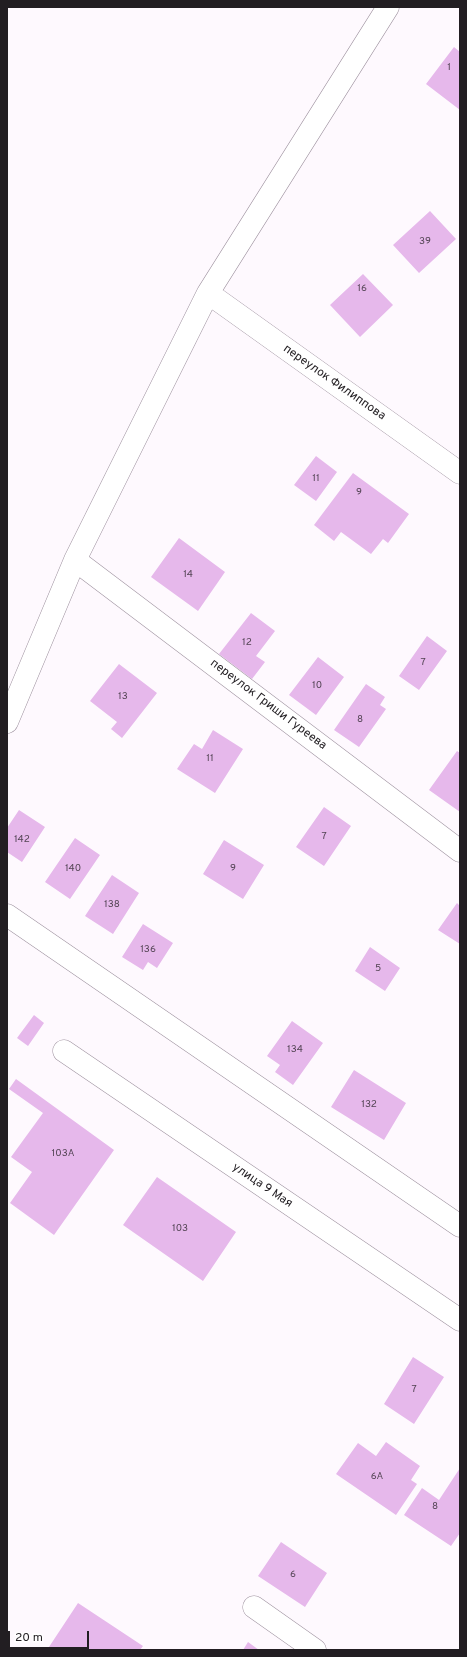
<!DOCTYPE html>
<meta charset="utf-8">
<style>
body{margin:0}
#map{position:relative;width:467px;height:1657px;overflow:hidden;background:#fef9fe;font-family:Overpass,sans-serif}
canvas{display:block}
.frame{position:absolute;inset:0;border:8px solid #221e22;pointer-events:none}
.scale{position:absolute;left:8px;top:1631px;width:81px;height:18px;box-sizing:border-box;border:2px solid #221e22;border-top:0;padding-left:5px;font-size:12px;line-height:14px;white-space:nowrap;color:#221e22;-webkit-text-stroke:3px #fff;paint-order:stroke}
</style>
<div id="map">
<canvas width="467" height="1657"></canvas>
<div class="frame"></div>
<div class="scale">20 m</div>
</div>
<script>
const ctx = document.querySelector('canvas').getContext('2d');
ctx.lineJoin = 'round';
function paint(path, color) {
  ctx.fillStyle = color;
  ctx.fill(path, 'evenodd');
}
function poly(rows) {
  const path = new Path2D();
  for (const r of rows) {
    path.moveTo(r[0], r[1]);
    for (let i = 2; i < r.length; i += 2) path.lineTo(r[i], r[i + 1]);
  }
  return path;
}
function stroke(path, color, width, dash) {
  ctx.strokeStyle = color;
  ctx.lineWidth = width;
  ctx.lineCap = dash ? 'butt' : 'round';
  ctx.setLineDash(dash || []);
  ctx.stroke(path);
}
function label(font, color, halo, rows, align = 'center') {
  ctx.font = font + ' Overpass,sans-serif';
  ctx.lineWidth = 4;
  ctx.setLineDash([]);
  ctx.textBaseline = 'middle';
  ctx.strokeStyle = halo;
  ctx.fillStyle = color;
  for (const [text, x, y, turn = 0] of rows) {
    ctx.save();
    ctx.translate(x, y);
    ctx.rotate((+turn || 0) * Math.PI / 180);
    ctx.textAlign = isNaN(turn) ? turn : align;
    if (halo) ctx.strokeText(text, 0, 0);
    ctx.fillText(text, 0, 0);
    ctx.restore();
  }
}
const building = poly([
 [454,47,460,52,460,110,426,84],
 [430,211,456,239,419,273,393,245],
 [363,274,393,305,360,337,330,305],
 [316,456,337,472,316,501,294,485],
 [353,473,409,514,388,543,383,539,371,554,341,532,334,541,314,525],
 [179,538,225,572,198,611,151,577],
 [251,613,275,631,256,656,265,662,252,679,219,654],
 [427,636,447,651,419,690,399,676],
 [318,657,344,677,316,715,289,695],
 [119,664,157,693,122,738,111,729,117,722,90,701],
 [366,684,385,697,380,705,386,709,359,747,334,730],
 [213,730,243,749,215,793,177,769,194,744,202,749],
 [457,751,460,753,460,812,429,790],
 [324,807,351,826,324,866,296,847],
 [19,810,45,827,22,862,7,852,7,828],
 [75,838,100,855,70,899,45,882],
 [224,840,264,865,243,899,203,874],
 [112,875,139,893,113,934,85,916],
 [457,903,460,906,460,944,438,930],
 [143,924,173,943,157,968,148,962,143,970,122,957],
 [370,947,400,968,385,991,355,971],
 [34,1015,44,1023,28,1046,17,1038],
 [292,1021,323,1043,293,1085,275,1072,280,1065,267,1056],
 [354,1070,406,1103,384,1140,331,1107],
 [16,1079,114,1150,54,1235,10,1203,32,1172,11,1157,43,1113,9,1089],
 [157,1177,236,1232,203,1281,123,1225],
 [413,1357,444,1377,414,1424,384,1404],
 [386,1442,420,1466,411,1480,417,1484,396,1515,336,1474,358,1443,376,1456],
 [460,1468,460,1533,451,1546,404,1515,422,1488,439,1500],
 [281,1542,327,1573,305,1607,258,1576],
 [78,1603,143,1646,140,1650,47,1650],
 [248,1642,259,1650,243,1650]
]);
const street = poly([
 [208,293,460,473],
 [75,560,460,851],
 [7,722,75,560,208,293,388,7],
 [7,915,460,1226],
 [64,1051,460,1320],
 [254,1607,315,1650]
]);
const numberNames = [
 ["1",449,68],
 ["39",425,242],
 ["16",362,289],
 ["11",316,479],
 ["9",359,493],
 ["14",188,575],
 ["12",247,643],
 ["7",423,663],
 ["10",317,686],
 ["13",123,697],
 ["8",360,720],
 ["11",210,759],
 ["7",324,837],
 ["142",22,840],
 ["140",73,869],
 ["9",233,869],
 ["138",112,905],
 ["136",148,950],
 ["5",378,969],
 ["134",295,1050],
 ["132",369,1105],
 ["103А",63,1154],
 ["103",180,1229],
 ["7",414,1390],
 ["6А",377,1477],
 ["8",435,1507],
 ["6",293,1575]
];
const streetNames = [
 ["переулок Филиппова",334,383,35],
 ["переулок Гриши Гуреева",268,705,37],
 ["улица 9 Мая",262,1186,34]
];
paint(building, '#e6b8eb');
stroke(street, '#9f93a0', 23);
stroke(street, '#fff', 22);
label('10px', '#534454', null, numberNames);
label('12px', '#221e22', '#fff', streetNames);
</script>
